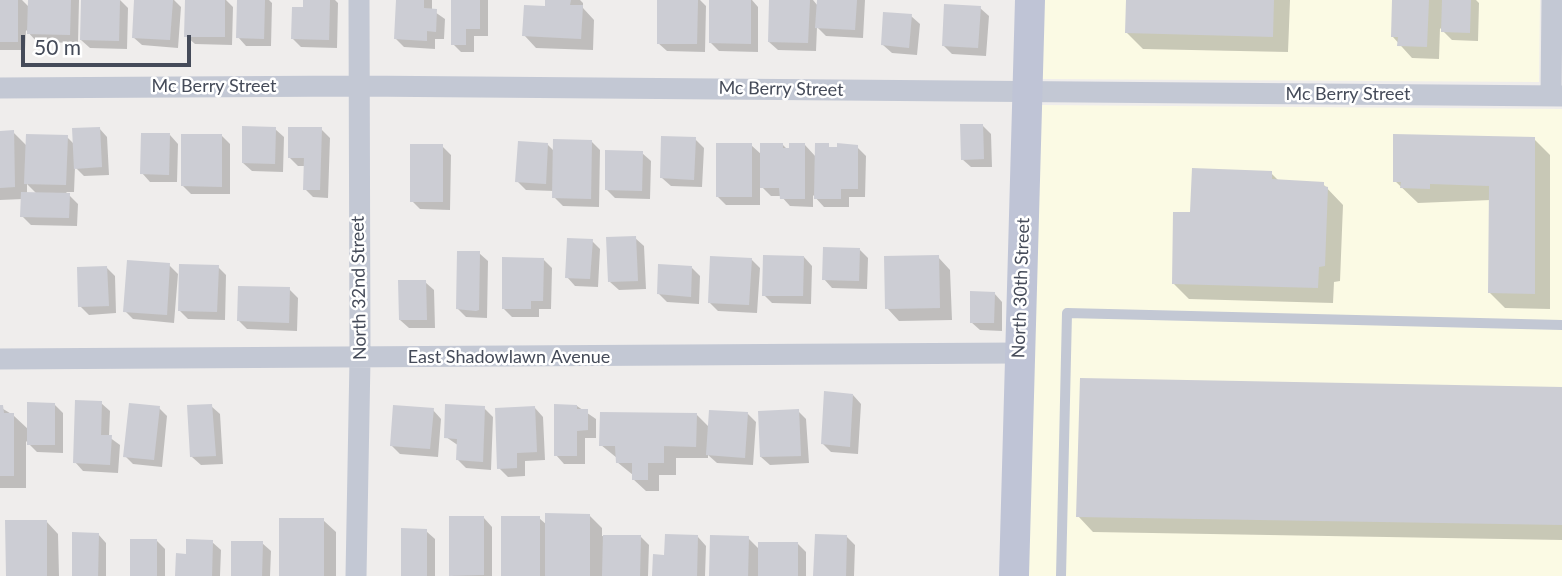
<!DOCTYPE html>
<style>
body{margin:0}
#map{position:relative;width:1562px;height:576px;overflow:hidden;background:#efedec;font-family:Lato,sans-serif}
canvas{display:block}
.scale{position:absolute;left:21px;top:35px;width:170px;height:32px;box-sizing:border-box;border:4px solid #454b59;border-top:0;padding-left:9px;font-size:21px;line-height:24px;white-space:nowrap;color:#454b59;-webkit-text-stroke:5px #fff;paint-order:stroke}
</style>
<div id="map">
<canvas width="1562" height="576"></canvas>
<div class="scale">50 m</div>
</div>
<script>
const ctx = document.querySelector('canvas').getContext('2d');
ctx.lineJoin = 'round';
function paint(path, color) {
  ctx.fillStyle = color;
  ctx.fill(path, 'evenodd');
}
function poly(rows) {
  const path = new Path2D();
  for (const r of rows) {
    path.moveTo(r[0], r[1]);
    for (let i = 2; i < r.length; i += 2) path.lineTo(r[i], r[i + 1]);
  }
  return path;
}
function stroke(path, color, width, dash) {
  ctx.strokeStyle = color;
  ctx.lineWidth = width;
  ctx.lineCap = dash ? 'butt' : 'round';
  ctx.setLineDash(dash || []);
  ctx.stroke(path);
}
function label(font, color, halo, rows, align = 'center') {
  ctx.font = font + ' Lato,sans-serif';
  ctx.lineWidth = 5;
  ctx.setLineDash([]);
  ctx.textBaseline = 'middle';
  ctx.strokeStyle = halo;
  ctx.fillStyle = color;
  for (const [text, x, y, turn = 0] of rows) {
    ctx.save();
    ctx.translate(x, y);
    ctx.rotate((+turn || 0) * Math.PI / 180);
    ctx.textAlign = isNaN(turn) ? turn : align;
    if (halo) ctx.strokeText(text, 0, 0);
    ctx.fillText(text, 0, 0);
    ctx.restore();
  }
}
const commercial = poly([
 [1042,0,1540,0,1539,82,1041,79],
 [1040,105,1562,109,1562,576,1026,576]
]);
const shadow = poly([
 [0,0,22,0,29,7,30,0,79,0,78,43,37,42,26,30,25,50,0,50],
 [82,0,120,0,128,8,127,49,90,48,81,40],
 [136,0,174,0,181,7,178,48,142,45,133,37],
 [187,0,226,0,233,7,232,45,195,44,186,36],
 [239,0,269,0,272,3,271,46,246,46,238,37],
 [305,0,335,0,338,3,337,48,301,47,292,38,305,9],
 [398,0,432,0,432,10,445,19,444,39,435,39,435,49,404,47,396,39],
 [452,0,488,0,488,36,474,36,474,52,461,52,453,44],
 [547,0,580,0,583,3,583,8,594,20,593,50,536,48,524,35,547,8],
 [659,0,700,0,706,6,705,52,667,51,658,43],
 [711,0,752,0,758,7,758,52,719,51,711,43],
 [770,0,813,0,818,6,819,0,865,0,863,38,826,36,817,27,816,51,778,50,769,42],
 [1128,0,1290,0,1288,52,1143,49,1127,33],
 [1394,0,1476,0,1479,3,1478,41,1452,40,1440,28,1439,59,1412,58,1393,37],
 [980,8,989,16,986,56,952,54,943,45],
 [911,16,920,24,917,55,892,53,883,45],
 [983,126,991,134,992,167,971,167,962,159],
 [99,128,107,137,109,175,84,176,75,167,74,192,66,192,78,204,77,226,31,225,22,216,23,199,0,200,0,132,13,132,27,146,67,137,74,144],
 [27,184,37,194,27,194],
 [275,129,284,137,283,172,252,171,243,163],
 [321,129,330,138,328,198,313,197,305,189,306,166,298,166,289,157],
 [170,135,178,144,177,182,150,182,142,173],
 [222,136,230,144,230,194,191,194,183,186],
 [695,139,704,148,702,187,671,186,662,178],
 [1534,139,1550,155,1550,309,1505,308,1489,292,1491,200,1418,203,1395,181],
 [591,141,600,150,599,207,563,206,554,197,554,191,526,190,517,181,547,144,555,152],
 [782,144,788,150,805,145,816,157,838,149,857,147,866,156,865,197,849,197,849,207,824,207,813,195,813,207,790,206,781,196,771,196,760,185,760,205,726,205,718,197,751,145,762,155],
 [442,146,451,155,450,210,420,209,412,201],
 [642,153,651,161,650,199,615,198,606,189],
 [1271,173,1280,182,1323,184,1343,205,1340,281,1334,282,1333,303,1189,299,1174,284,1192,213],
 [635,238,644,246,646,289,619,290,610,282],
 [592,241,600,249,598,287,575,286,567,277],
 [860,250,868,258,867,289,832,288,824,279],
 [479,253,488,261,487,318,466,317,458,309],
 [804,257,812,266,811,304,772,303,764,295],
 [938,257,950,270,952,320,899,321,887,308],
 [543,259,552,268,551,309,539,309,539,317,512,317,503,308],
 [751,259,760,268,757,313,718,311,709,302],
 [169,265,178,274,174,323,133,319,125,311],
 [106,267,115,276,116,313,89,315,80,306],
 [218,267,226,275,225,320,188,319,180,311],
 [692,268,700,276,699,304,667,302,659,294],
 [425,282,434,290,435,328,409,328,400,320],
 [289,289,298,298,297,331,247,329,239,321],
 [994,293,1002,302,1002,331,980,330,971,322],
 [1562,388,1562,540,1093,532,1078,516],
 [853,395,861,404,858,454,831,452,823,444],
 [101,403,110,411,109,437,120,445,118,473,83,471,75,462],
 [54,404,63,413,63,453,37,452,26,441,26,488,0,488,0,407,13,415,29,430],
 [211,406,220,414,223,464,201,465,192,457],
 [577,406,596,419,596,438,585,438,585,464,564,464,556,455],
 [159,408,167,416,162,467,133,464,125,456],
 [484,408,493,417,491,470,466,468,458,460,459,446,446,437],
 [535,408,543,417,545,460,525,461,525,476,508,477,499,468],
 [433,410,441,419,438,457,400,454,391,445],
 [798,411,806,419,809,463,770,465,761,457],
 [747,413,756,422,753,465,717,463,708,455,708,458,676,458,676,475,659,475,659,491,646,491,633,479,633,475,617,462,617,458,601,445,696,414,710,428],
 [589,515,602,528,602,536,641,537,649,545,648,576,504,576,539,518,547,525],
 [484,518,492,527,492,576,452,576],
 [323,520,336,532,336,576,281,576],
 [46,521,58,534,59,576,7,576],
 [426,531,435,539,435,576,403,576],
 [98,534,106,543,106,576,73,576],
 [846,536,855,545,854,576,815,576],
 [698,537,706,546,705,576,654,576],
 [748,538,759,549,798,544,806,552,806,576,711,576],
 [157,541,165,549,165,576,132,576],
 [212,542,221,550,220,576,177,576],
 [262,543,271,551,270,576,232,576]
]);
const building = poly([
 [0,0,18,0,18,42,0,42],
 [28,0,71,0,70,35,27,34],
 [81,0,120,0,119,41,80,40],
 [134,0,173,0,170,40,132,38],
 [185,0,225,0,225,37,184,37],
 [237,0,265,0,264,39,236,38],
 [303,0,330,0,329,40,291,39,292,7,303,7],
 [396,0,424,0,424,8,437,9,436,32,427,31,427,41,394,39],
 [451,0,480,0,480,29,466,29,466,45,451,45],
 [545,0,571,0,570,5,583,5,581,39,522,36,524,5,545,6],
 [657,0,698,0,697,44,657,44],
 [709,0,751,0,751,44,709,43],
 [769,0,810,0,808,43,768,42],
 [817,0,857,0,855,30,815,28],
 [1126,0,1274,0,1273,37,1125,33],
 [1392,0,1429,0,1427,47,1397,46,1398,37,1391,37],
 [1442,0,1471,0,1470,33,1441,32],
 [944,4,981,6,978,48,942,46],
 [883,12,912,14,909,48,881,45],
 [960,124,983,124,984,159,961,160],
 [242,126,276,127,275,164,242,163],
 [100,127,102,167,74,169,72,128],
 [288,127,322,127,320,190,303,190,304,158,288,158],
 [14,130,15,187,0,188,0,131],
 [141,133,170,133,169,175,140,174],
 [26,134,68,135,66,185,24,184],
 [181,134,222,134,222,187,181,186],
 [1393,134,1535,137,1535,294,1488,293,1489,186,1430,184,1430,189,1400,188,1401,182,1393,182],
 [661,136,696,137,694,180,660,178],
 [553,139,592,140,591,199,552,198],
 [518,141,548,143,546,184,515,182],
 [716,143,752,143,752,197,716,197],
 [760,143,783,143,783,148,789,148,789,143,805,143,805,199,780,199,779,188,760,188],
 [815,143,829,143,829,147,837,147,837,143,858,145,858,189,841,189,841,199,814,199],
 [410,144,443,144,443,202,410,202],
 [605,150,643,151,642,191,605,190],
 [1192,168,1272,171,1272,179,1324,182,1324,186,1328,187,1325,266,1319,267,1318,288,1172,284,1173,212,1190,212],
 [21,192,70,193,69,218,20,217],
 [636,236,638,281,608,282,606,237],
 [567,238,593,239,590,279,565,278],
 [823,247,860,248,859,281,822,280],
 [457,251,480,251,479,310,476,311,456,309],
 [763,255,804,256,803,296,762,296],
 [939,255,940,308,885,309,884,256],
 [710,256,752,258,749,305,708,303],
 [502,257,544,258,543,301,531,301,531,309,502,309],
 [127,260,170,263,167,315,123,312],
 [179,264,219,265,217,312,178,311],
 [658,264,692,266,691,297,657,294],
 [107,266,109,306,78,307,77,267],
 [398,280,426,280,427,320,399,320],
 [238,286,290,287,289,323,237,321],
 [970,291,995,292,994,323,970,323],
 [1080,378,1562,387,1562,525,1076,517],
 [824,391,853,394,850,447,821,444],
 [75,400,102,401,101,435,112,435,110,465,73,463],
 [27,402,55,403,55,445,27,445],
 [129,403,160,406,154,460,123,457],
 [212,404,216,456,190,457,187,405],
 [445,404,485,406,483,462,456,460,457,439,444,438],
 [554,404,577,405,577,409,588,409,588,430,577,431,577,456,554,456],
 [0,405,3,405,4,413,14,413,14,476,0,476],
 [393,405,434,408,430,449,390,446],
 [535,406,537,452,517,453,517,468,497,469,495,408],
 [799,409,801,456,760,457,758,411],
 [709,410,748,412,745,458,706,455],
 [600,412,697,413,696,447,664,446,664,463,648,463,648,480,632,480,632,463,616,463,615,446,599,446],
 [545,513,590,514,590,576,545,576],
 [449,516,484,516,484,575,449,576],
 [501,516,540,516,540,576,501,576],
 [279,518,324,518,324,576,279,576],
 [5,520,47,520,47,576,6,576],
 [401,528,427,529,427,576,401,576],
 [72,532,99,533,98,576,72,576],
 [665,534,698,535,697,576,652,576,653,554,664,555],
 [815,534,847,535,846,576,813,576],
 [603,535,641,535,640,576,602,576],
 [710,535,749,536,748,576,709,576],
 [130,539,157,539,157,576,130,576],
 [186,539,213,540,212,576,175,576,176,553,186,554],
 [231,541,263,541,262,576,231,576],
 [758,542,798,542,798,576,758,576]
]);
const lane = poly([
 [1061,576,1067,313,1562,325]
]);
const street = poly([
 [0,88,357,86,1562,96],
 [1551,96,1552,0],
 [0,359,1018,353],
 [356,576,360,359,359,0]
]);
const secondary = poly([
 [1014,576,1030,0]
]);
const streetNames = [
 ["Mc Berry Street",214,86],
 ["Mc Berry Street",781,89,1],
 ["Mc Berry Street",1348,94],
 ["North 32nd Street",359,288,-91],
 ["North 30th Street",1021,288,-88],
 ["East Shadowlawn Avenue",509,357]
];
paint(commercial, '#fbfae4');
paint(shadow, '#0003');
paint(building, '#cccdd4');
stroke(lane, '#c3c8d4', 10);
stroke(street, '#c3c8d4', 21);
stroke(secondary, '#bfc4d6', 30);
label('18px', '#454b59', '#fff', streetNames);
</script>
